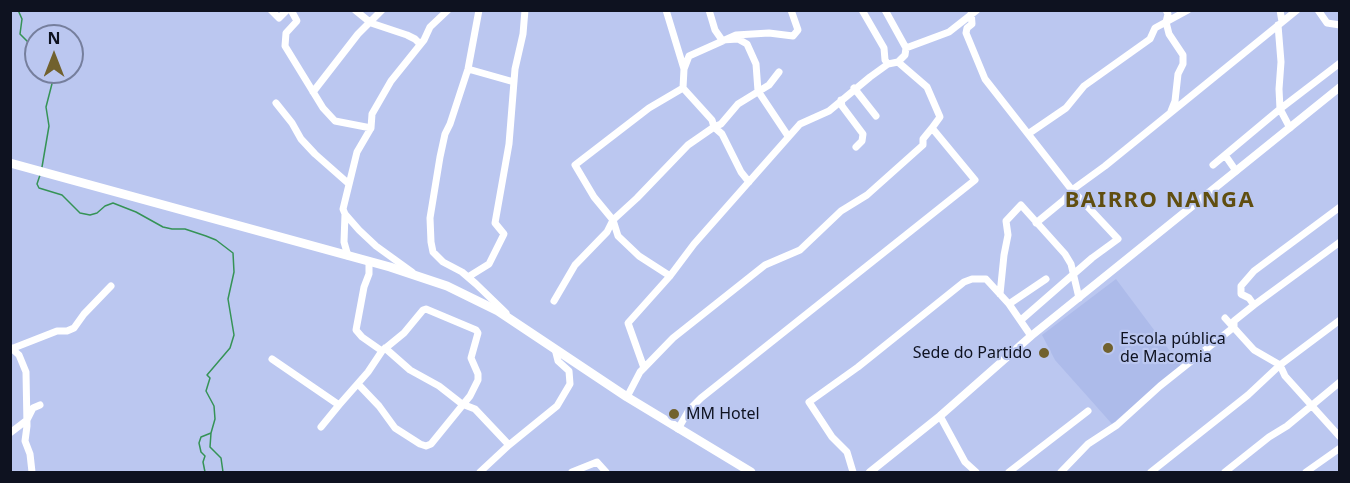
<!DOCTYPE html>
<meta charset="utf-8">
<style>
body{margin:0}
#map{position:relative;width:1350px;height:483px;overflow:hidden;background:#bbc7f0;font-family:"Noto Sans",sans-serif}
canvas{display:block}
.frame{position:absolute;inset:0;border:12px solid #0e1220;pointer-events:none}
.north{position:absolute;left:24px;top:24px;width:60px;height:60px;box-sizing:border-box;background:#bbc7f0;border:2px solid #767f9d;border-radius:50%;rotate:0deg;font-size:16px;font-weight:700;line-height:24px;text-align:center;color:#0e1220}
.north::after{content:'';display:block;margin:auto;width:21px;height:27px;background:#71612e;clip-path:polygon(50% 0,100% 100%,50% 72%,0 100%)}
</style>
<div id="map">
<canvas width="1350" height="483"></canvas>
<div class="frame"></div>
<div class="north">N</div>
</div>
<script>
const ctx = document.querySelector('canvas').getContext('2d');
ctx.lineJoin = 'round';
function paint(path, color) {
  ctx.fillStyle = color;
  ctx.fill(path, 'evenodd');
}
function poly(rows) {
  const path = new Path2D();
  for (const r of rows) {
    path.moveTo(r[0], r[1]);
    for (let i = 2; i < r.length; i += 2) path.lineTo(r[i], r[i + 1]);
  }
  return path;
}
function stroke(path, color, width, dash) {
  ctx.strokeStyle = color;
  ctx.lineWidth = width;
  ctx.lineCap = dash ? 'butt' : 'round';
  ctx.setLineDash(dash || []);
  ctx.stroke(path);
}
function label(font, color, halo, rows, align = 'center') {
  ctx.font = font + ' "Noto Sans",sans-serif';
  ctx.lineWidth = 4.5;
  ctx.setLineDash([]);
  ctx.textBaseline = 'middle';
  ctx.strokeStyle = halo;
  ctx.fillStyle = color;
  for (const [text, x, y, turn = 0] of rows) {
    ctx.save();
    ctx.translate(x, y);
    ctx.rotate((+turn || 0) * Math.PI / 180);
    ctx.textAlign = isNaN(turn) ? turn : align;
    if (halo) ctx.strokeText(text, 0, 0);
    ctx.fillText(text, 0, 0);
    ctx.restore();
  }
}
const built = poly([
 [1116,279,1181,366,1112,424,1055,360,1042,335]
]);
const stream = poly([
 [18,10,22,19,20,34,30,44,36,46],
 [42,167,49,126,46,107,55,72],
 [40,175,37,184,39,188,62,195,80,213,90,215,97,213,105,206,113,203,136,212,163,227,172,229,185,229,206,236,216,240,233,253,234,272,228,299,234,335,230,348,207,375,210,378,206,391,214,406,215,419,211,433,201,437,199,443,201,452,205,456,203,462,205,472],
 [211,433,210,447,221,458,223,472]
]);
const minor = poly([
 [271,10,279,18,287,10],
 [291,10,297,21,286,33,285,46,323,108,335,121,371,128],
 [355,10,371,23,407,35,415,39,420,44],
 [479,10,468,69,450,124,445,134,440,157,430,218,431,242,433,252,443,262,462,272,476,284,506,313],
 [666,10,684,69,683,88,712,120,714,127,688,145,637,198,613,220,618,236,639,256,670,276],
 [709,10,715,30,722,40,738,39,747,44,756,64,758,91,788,136],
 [862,10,884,48,885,60,888,64],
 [971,10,972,24,967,28,966,33,985,79,1072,190,1118,239,1092,258,1021,320],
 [1166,10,1168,14,1166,22,1169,34,1183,55,1183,64,1178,74,1175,101,1171,111],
 [1280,10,1282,22],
 [1318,10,1327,23,1340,25],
 [1278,25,1281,62,1279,89,1280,109,1290,128],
 [906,48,949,32,977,10],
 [468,69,514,82],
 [684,69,689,56,736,35,769,33,793,36,798,30,791,10],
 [854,88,876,116],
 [313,92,358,34,382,10],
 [841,100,842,106,863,134,862,141,856,147],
 [276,103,292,123,301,139,315,154,349,184],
 [1028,134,1066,108,1084,86,1150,39,1155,28,1188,10],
 [1225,155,1236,171],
 [1213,165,1280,109,1340,63],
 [749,182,741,172,722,134,714,127,721,124,738,104,769,85,779,72],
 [345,214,344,242,348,256],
 [1036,223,1064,200,1072,190,1105,166,1297,10],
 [369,261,369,274,364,287,356,330,362,337,382,351],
 [412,272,376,246,359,230,345,214,343,209,357,152,371,128,372,114,391,81,424,40,430,27,448,10],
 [468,277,489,264,504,234,495,223,509,144,515,69,523,34,525,10],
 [1000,294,1004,255,1008,235,1006,221,1021,205,1065,254,1071,264,1079,298],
 [554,301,575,265,607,232,613,220,594,197,575,165,649,108,683,88],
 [1009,304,1046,279],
 [1254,305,1340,242],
 [1225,318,1254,350,1280,365,1285,376,1340,437],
 [10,347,19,355,26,372,27,426,25,441,30,454,32,472],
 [385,348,410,370,439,386,462,404,475,409,509,445,557,406,570,384,569,371,558,361,555,349],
 [11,349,57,331,67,331,74,328,84,314,111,286],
 [272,359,339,405],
 [644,368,628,323,670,276,694,244,800,124,829,111,870,77,888,64,898,62],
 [627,397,640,372,673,338,765,265,800,250,841,211,867,195,923,145,923,139,932,128],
 [940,416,965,462,976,472],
 [321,427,339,405,368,372,382,351,404,333,423,310,426,309,476,330,478,333,471,358,478,374,478,380,470,396,431,444,426,446,420,444,395,428,379,406,358,384],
 [678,429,689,410,701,398,975,180,932,128,940,117,927,87,898,62,905,55,906,48,885,10],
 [10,433,27,420,33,408,40,405],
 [480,472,509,445],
 [572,472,597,462,606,472],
 [853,472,847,452,832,437,809,402,858,367,964,282,972,279,986,279,1009,304,1031,336],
 [1009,472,1088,411],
 [1061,472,1088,444,1117,425,1160,386,1234,327,1234,321,1254,305,1249,298,1241,294,1241,286,1254,271,1340,207],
 [1151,472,1248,395,1280,365,1340,320],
 [1225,472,1269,437,1287,426,1340,382],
 [1306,472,1340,448]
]);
const tertiary = poly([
 [870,472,940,416,1031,336,1340,87]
]);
const secondary = poly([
 [10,163,390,267,447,286,498,311,627,397,751,472]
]);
const markers = [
 [1108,348,6,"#71612e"],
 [1044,353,6,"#71612e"],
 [674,414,6,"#71612e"]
];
const poiNames = [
 ["Escola pública",1120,339],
 ["de Macomia",1120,357],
 ["Sede do Partido",1032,353,"right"],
 ["MM Hotel",686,414]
];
const districtNames = [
 ["BAIRRO NANGA",1160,201]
];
paint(built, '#adbbea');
stroke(stream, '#359356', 1.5);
stroke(minor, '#fff', 7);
stroke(tertiary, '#fff', 8);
stroke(secondary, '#fff', 9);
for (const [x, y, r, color] of markers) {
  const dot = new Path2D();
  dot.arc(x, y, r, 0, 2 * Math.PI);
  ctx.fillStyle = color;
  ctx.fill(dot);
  stroke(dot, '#bbc7f0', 2);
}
label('16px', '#0e1220', '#bbc7f0', poiNames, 'left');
ctx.letterSpacing = '1.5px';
label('bold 22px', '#604e10', '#bbc7f0', districtNames);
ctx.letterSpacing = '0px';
</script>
